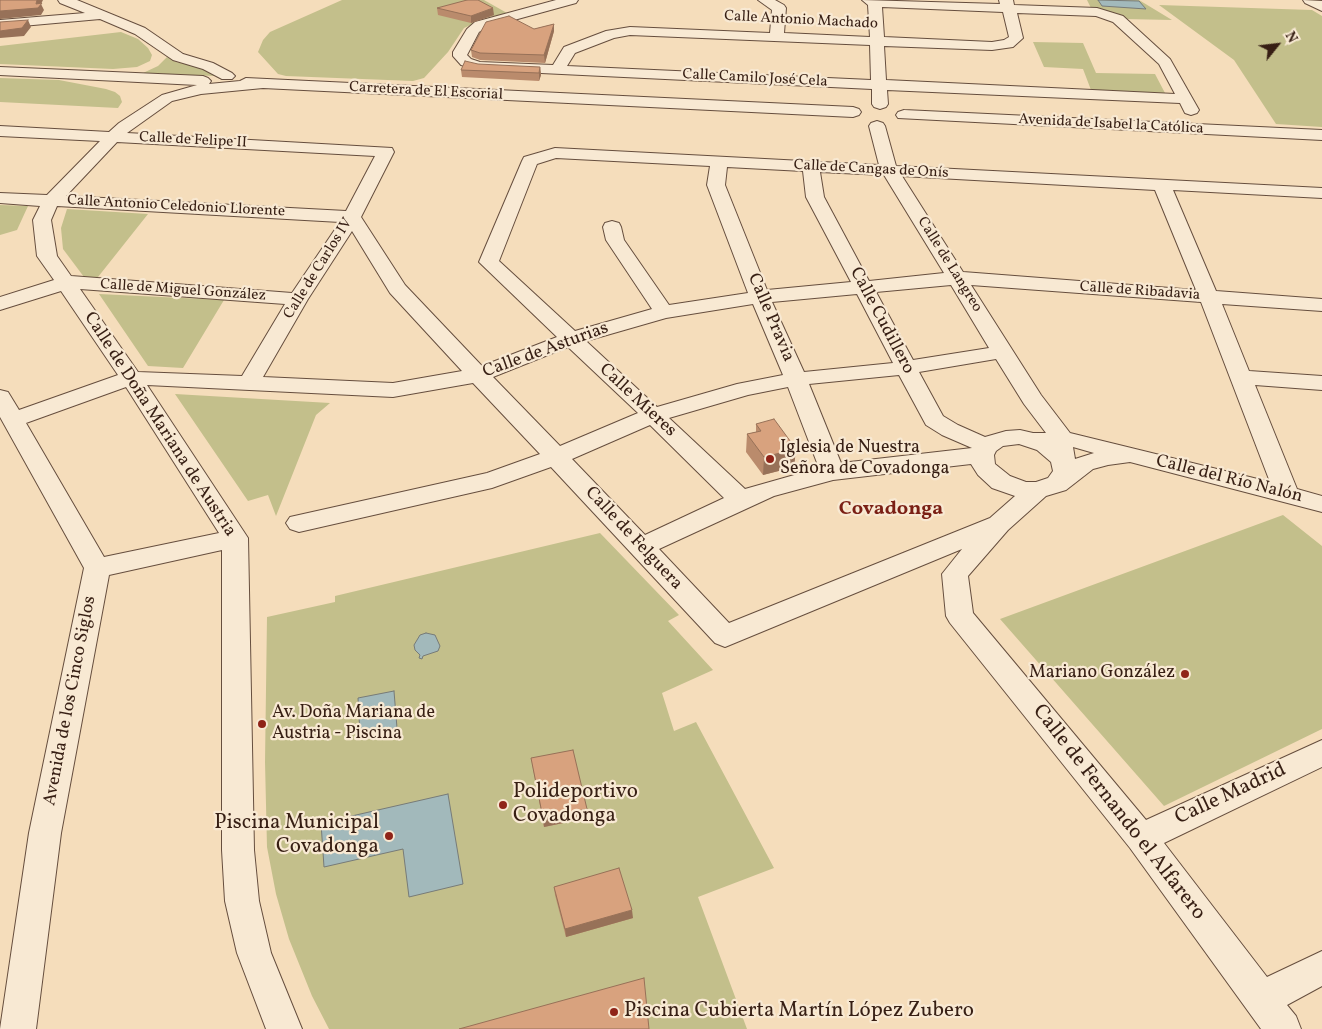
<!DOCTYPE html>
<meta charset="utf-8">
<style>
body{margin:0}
#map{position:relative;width:1322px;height:1029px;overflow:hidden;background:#f5ddbb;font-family:Vollkorn,serif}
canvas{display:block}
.north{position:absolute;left:1252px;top:20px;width:50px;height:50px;-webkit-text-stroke:4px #f8e9d3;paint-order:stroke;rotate:61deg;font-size:14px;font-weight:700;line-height:20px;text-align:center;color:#371f14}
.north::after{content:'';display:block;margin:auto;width:18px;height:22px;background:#371f14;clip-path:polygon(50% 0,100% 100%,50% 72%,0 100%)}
</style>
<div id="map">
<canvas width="1322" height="1029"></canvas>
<div class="north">N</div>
</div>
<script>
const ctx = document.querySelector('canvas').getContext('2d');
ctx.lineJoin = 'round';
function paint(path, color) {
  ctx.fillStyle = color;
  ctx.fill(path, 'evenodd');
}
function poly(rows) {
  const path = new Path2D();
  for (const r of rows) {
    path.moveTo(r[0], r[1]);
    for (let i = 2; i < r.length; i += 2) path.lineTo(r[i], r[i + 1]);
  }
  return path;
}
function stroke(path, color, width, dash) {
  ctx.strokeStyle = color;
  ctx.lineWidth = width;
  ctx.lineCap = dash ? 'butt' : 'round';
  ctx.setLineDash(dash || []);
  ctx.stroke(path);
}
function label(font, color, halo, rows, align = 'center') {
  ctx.font = font + ' Vollkorn,serif';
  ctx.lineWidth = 4.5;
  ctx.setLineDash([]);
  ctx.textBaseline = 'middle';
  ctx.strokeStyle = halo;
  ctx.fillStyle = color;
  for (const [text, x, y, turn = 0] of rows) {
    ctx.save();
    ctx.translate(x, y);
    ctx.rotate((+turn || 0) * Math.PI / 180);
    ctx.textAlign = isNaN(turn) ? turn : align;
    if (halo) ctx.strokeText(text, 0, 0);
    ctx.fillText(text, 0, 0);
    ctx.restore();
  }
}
const green = poly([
 [342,0,484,0,507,13,486,18,464,28,448,52,424,78,413,81,286,76,278,74,258,52,263,40,270,32],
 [1087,0,1139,0,1172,20,1124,19,1091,8],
 [1159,5,1312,10,1322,16,1322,127,1276,124,1234,60],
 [121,32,138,39,148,48,152,55,150,61,137,67,113,69,0,64,0,46],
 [1033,42,1083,43,1096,73,1155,74,1165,93,1091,90,1083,69,1044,67],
 [167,57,176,62,200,67,216,76,143,73,158,66],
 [0,78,59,80,106,89,115,92,120,96,122,102,118,108,0,102],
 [0,205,28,206,17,230,0,235],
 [67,209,148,214,98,277,84,277,63,249,61,228],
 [99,294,224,300,183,368,148,366],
 [175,394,330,403,316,415,276,516,268,495,248,501],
 [1283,515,1322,546,1322,729,1164,806,1000,619],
 [600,533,679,615,668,621,713,670,662,693,674,731,696,722,774,868,698,897,747,1029,329,1029,312,996,289,939,276,894,267,847,265,762,267,617,335,602,335,596]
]);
const water = poly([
 [1098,0,1139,1,1146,9,1102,6,1098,0],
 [426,633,435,635,440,646,438,651,423,656,422,659,419,658,420,655,415,650,414,645,420,635,426,633],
 [394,691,397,728,360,735,358,698,394,691],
 [448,794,463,884,409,897,403,849,324,867,321,823,448,794]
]);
const minor = poly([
 [58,0,77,0,145,28,183,54,213,63,232,73,235,76,232,79,222,79,203,69,173,60,135,34,100,19,0,28,0,20,85,13,60,3,58,0],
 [556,0,578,0,576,3,485,28,479,32,467,55,471,59,480,62,553,65,564,47,606,31,630,27,770,33,772,10,758,0,775,0,784,5,786,8,784,33,870,37,868,5,862,0,1000,4,999,0,1013,0,1014,5,1097,8,1123,16,1170,59,1199,110,1197,113,1191,115,1185,113,1180,103,887,90,888,104,886,107,880,109,874,107,872,104,872,89,479,70,461,65,453,56,453,52,467,29,475,22,556,0],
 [882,7,1003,12,1009,37,1004,40,992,42,884,37,882,7],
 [1017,13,1096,16,1113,22,1159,64,1175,94,886,80,884,46,992,50,1013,47,1023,38,1017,13],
 [630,35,870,45,871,80,567,66,575,53,614,38,630,35],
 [1303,0,1322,1,1322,11,1305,3,1303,0],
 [0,67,203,76,208,78,211,81,209,84,240,81,246,78,853,107,859,109,861,112,859,115,853,117,263,88,201,94,172,101,127,133,392,148,394,152,361,217,405,285,482,366,557,337,479,262,522,161,524,157,555,148,879,165,869,126,871,123,877,121,883,123,885,126,896,166,1322,188,1322,198,1173,190,1216,291,1322,299,1322,311,1222,304,1249,371,1322,376,1322,390,1255,385,1297,489,1322,496,1322,512,1130,462,1108,465,1093,469,1066,490,1046,496,1008,530,968,576,973,613,1146,820,1322,740,1322,767,1164,843,1267,977,1322,951,1322,986,1287,1005,1296,1016,1301,1029,1261,1029,1130,848,950,623,946,616,942,574,962,549,725,647,715,643,551,467,492,488,299,532,290,529,286,523,290,517,487,473,540,454,473,383,393,397,147,385,248,538,254,850,259,901,271,953,302,1029,266,1029,237,953,225,901,222,850,222,550,109,575,61,833,36,1029,0,1029,29,833,84,568,0,417,0,390,8,392,19,410,118,375,61,291,0,310,0,297,54,280,37,256,33,220,40,206,0,203,0,193,47,195,100,141,0,136,0,126,109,132,119,123,162,95,197,85,0,75,0,67],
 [117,142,375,156,346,211,66,196,117,142],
 [556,158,710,166,707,185,748,293,669,305,624,240,621,227,619,223,612,221,605,223,603,227,606,240,652,309,575,331,499,261,537,164,556,158],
 [727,167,803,171,806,197,851,282,767,290,725,185,727,167],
 [820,172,884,175,944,273,869,281,824,197,820,172],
 [902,176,1155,190,1196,290,963,272,902,176],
 [57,206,340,222,292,293,71,276,57,256,51,220,57,206],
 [352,231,390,293,462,371,393,383,263,377,308,299,352,231],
 [951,285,989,348,913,360,876,292,951,285],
 [971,285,1201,302,1270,482,1070,433,1041,395,971,285],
 [80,289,285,304,242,376,138,372,80,289],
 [857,294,893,363,804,372,772,302,857,294],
 [753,304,783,375,737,384,657,407,586,341,666,318,753,304],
 [568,347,638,413,560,446,493,377,568,347],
 [996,359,1024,404,1046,433,1033,433,1020,430,1006,431,985,437,958,425,943,416,919,372,996,359],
 [899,375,926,425,942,435,972,448,841,463,809,384,899,375],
 [126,387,219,533,104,557,26,423,126,387],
 [788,387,819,468,745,489,669,418,748,395,788,387],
 [650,425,724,498,645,535,572,459,650,425],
 [1019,444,1037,450,1051,462,1053,471,1048,478,1036,482,1026,482,1010,476,995,464,994,455,996,451,1003,446,1019,444],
 [1073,447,1094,453,1075,459,1073,447],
 [971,464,978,475,992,488,1015,496,990,518,729,623,659,549,774,496,833,480,971,464],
 [904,110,1322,130,1322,140,898,118,896,115,898,112,904,110]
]);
const wall = poly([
 [437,8,494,15,471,23,438,15],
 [554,24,554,31,545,63,480,60,472,57,471,50,534,29],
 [540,67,541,75,539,81,462,77,461,70],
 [756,424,796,449,794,467,763,475,746,452,747,434,756,432],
 [531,758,587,809,587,818,544,827],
 [554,887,633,918,566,937,555,895]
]);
const shadedWall = poly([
 [37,0,43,0,41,4,44,10,41,15,0,19,0,11,36,4],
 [493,8,494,15,471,23,471,16],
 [28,20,31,27,24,36,0,38,0,31],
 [554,24,554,31,545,63,544,55],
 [540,67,541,75,539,81,539,73],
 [796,449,794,467,763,475,764,457],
 [587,809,587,818,544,827,543,818],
 [632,910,633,918,566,937,565,929]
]);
const building = poly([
 [0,0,37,0,36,4,42,3,38,8,0,11,0,0],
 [467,0,478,0,493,8,471,16,437,8,467,0],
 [509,16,534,29,554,24,544,55,480,53,471,50,486,22,509,16],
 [28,20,22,28,0,31,0,22,28,20],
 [465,61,478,64,540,67,539,73,461,70,465,61],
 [774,419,796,449,764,457,747,434,761,431,756,424,774,419],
 [573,750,587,809,543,818,531,758,573,750],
 [619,868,632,910,565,929,554,887,619,868],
 [644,978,649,1029,459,1029,644,978]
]);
const markers = [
 [770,459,5,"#8f2418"],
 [1185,674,5,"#8f2418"],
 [262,724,5,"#8f2418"],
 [503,805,5,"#8f2418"],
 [389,836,5,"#8f2418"],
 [614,1012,5,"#8f2418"]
];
const farStreetnames = [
 ["Calle Antonio Machado",801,21,3],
 ["Calle Camilo José Cela",755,79,3],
 ["Carretera de El Escorial",426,92,3],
 ["Avenida de Isabel la Católica",1111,125,3],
 ["Calle de Felipe II",193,141,3],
 ["Calle de Cangas de Onís",871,170,3],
 ["Calle Antonio Celedonio Llorente",176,207,3],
 ["Calle de Langreo",949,265,58],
 ["Calle de Carlos IV",319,269,-58],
 ["Calle de Miguel González",183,291,4],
 ["Calle de Ribadavia",1140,292,4]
];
const streetNames = [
 ["Calle Pravia",770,318,67],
 ["Calle Cudillero",881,321,62],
 ["Calle de Asturias",546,351,-20],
 ["Calle Mieres",637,401,43],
 ["Calle de Doña Mariana de Austria",159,425,57],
 ["Calle del Río Nalón",1229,480,14],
 ["Calle de Felguera",633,539,47],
 ["Avenida de los Cinco Siglos",71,701,-79]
];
const poiNames = [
 ["Iglesia de Nuestra",780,449],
 ["Señora de Covadonga",780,470],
 ["Mariano González",1175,674,"right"],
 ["Av. Doña Mariana de",272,714],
 ["Austria - Piscina",272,735]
];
const quarterNames = [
 ["Covadonga",891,510]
];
const nearPoinames = [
 ["Polideportivo",513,793],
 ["Covadonga",513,817],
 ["Piscina Municipal",379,824,"right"],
 ["Covadonga",379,848,"right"],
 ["Piscina Cubierta Martín López Zubero",624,1012]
];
const nearStreetnames = [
 ["Calle Madrid",1231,795,-25],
 ["Calle de Fernando el Alfarero",1118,813,52]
];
paint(green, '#c3bf8b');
paint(water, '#a2b9bb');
stroke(water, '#777b78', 1);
stroke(minor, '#664e3e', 2);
paint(minor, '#f8e9d3');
paint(wall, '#ba8b6c');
paint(shadedWall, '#977158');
paint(building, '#d8a27e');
stroke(building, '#977158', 1);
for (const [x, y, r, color] of markers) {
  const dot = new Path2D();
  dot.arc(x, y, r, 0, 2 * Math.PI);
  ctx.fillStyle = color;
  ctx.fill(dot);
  stroke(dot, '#f8e9d3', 2);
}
label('15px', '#371f14', '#f8e9d3', farStreetnames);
label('18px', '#371f14', '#f8e9d3', streetNames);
label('18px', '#371f14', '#f8e9d3', poiNames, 'left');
label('bold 20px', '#7a1f14', '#f8e9d3', quarterNames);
label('21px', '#371f14', '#f8e9d3', nearPoinames, 'left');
label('21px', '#371f14', '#f8e9d3', nearStreetnames);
</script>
